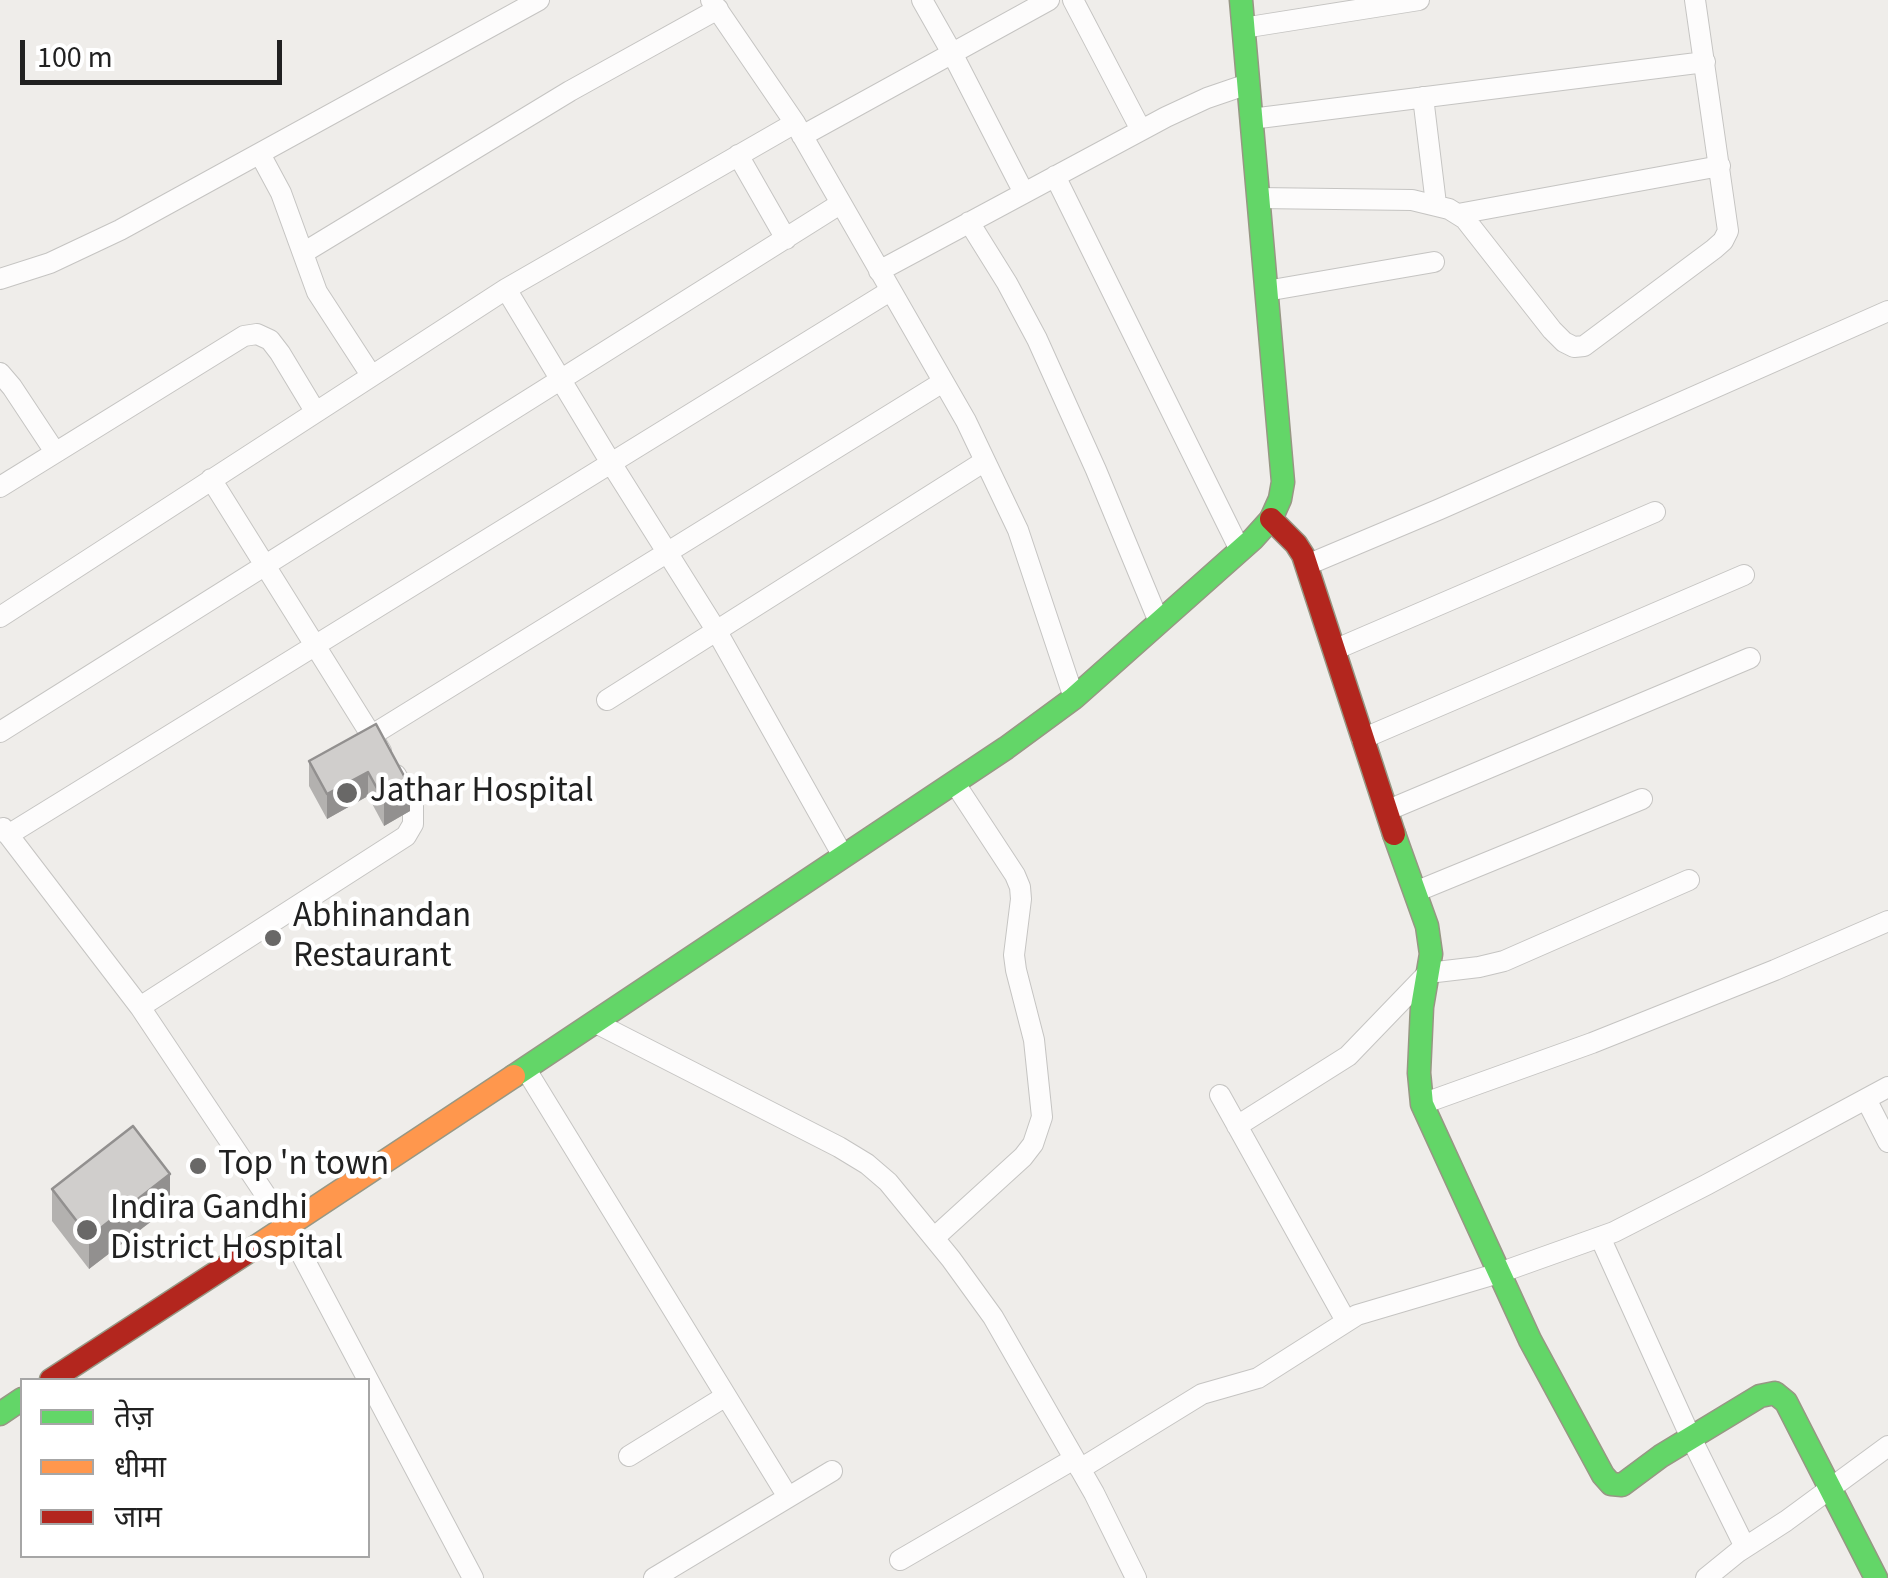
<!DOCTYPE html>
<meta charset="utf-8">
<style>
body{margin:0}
#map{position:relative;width:1888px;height:1578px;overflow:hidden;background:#efedea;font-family:"Source Sans 3","Noto Sans Devanagari",sans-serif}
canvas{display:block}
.legend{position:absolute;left:20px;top:1378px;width:350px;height:180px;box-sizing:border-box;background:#fff;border:2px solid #a6a6a6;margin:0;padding:12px 18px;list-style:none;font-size:30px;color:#212121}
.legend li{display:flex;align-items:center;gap:20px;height:50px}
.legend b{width:50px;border:2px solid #a6a6a6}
.scale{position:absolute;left:20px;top:40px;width:262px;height:45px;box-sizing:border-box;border:5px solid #212121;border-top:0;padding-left:12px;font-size:30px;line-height:35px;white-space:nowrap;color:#212121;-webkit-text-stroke:8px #fff;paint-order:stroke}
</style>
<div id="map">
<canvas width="1888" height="1578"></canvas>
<ul class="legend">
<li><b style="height:12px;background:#63d668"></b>तेज़</li>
<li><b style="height:12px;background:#ff974d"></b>धीमा</li>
<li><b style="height:12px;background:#b3261e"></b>जाम</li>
</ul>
<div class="scale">100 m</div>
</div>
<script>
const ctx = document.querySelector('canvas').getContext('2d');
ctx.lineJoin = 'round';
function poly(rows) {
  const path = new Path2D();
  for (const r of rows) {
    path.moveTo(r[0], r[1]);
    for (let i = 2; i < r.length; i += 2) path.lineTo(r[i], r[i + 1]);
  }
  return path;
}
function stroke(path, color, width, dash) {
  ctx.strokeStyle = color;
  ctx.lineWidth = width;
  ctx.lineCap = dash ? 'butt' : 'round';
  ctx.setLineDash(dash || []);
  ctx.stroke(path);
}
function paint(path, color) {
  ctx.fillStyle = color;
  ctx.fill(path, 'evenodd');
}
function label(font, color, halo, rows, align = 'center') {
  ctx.font = font + ' "Source Sans 3",sans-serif';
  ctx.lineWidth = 9;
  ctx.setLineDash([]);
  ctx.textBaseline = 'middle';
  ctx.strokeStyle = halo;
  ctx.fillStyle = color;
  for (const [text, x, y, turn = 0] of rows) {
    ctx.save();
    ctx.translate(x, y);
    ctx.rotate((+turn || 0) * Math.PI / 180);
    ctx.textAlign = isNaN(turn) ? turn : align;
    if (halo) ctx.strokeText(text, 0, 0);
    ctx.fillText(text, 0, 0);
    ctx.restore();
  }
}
const street = poly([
 [711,0,795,123,966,421,1018,530,1074,698],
 [922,0,952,53,1024,193],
 [1073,0,1141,130],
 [1243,28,1419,0],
 [1423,97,1436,204],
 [1251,119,1705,62],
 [802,136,1049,0],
 [260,154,281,193,317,292,371,375],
 [738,155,786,239],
 [1055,176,1240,550],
 [1258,198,1412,200,1449,209,1465,219,1552,330,1564,342,1574,347,1584,346,1714,249,1723,241,1728,231,1695,0],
 [1458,214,1720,166],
 [969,222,1007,283,1037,339,1096,470,1159,622],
 [303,253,570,91,718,9],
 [879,271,1166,117,1207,98,1248,84],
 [0,279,50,263,120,230,539,0],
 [506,289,611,463,716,630,843,856],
 [1266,291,1434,262],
 [0,373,12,387,55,452],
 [211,479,381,751],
 [0,487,244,336,257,334,270,340,280,353,315,411],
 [1307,565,1440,509,1888,311],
 [0,617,506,289,795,123],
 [1334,650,1655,512],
 [607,700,985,461],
 [0,732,840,204],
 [372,735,943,382],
 [1362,739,1744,575],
 [1386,811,1750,658],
 [3,828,140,1007,287,1227,473,1578],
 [8,835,890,291],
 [1415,892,1642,799],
 [140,1007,406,836,413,824,413,806,396,775],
 [594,1022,839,1147,867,1164,888,1182,951,1259,993,1317,1094,1493,1136,1578],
 [525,1068,788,1497],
 [1220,1095,1346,1321],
 [1866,1099,1888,1142],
 [1422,1104,1592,1043,1775,970,1888,921],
 [1237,1126,1348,1056,1428,973,1479,967,1504,961,1689,880],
 [1600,1237,1691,1438,1745,1547],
 [934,1238,1023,1157,1033,1144,1042,1117,1034,1040,1016,970,1014,955,1021,899,1020,887,1015,875,954,782],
 [629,1456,726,1396],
 [1080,1469,1202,1394,1258,1378,1357,1315,1499,1273,1614,1232,1706,1185,1888,1087],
 [900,1560,1074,1459],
 [654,1578,832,1471],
 [1706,1578,1738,1552,1786,1521,1888,1446]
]);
const fast = poly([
 [1394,834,1427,926,1431,954,1422,1007,1419,1073,1422,1104,1530,1340,1603,1475,1611,1484,1622,1485,1661,1456,1760,1396,1775,1393,1786,1402,1876,1578],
 [514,1076,1006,748,1074,698,1253,539,1271,519,1280,499,1283,482,1241,0],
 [0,1414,22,1399]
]);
const slow = poly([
 [251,1250,514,1076]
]);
const jam = poly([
 [1271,519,1296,544,1303,555,1394,834],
 [51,1380,251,1250]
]);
const wall = poly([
 [376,724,410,811,384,826,368,796,327,819,309,786,309,761],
 [52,1189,170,1207,89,1269,52,1221]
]);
const shadedWall = poly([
 [368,772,368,796,327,819,327,794],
 [410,787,410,811,384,826,384,801],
 [170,1174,170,1207,89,1269,89,1237]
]);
const building = poly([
 [376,724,410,787,384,801,368,772,327,794,309,761,376,724],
 [133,1126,170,1174,89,1237,52,1189,133,1126]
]);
const markers = [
 [347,793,12,"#696867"],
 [273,938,10,"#696867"],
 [198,1166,10,"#696867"],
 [87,1230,12,"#696867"]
];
const poiNames = [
 ["Jathar Hospital",370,793],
 ["Abhinandan",293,918],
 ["Restaurant",293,958],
 ["Top 'n town",218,1166],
 ["Indira Gandhi",110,1210],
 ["District Hospital",110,1250]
];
stroke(street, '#c5c4c2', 22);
stroke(fast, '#979784', 25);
stroke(slow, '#979784', 25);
stroke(jam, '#979784', 25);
stroke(street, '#fdfcfc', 20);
stroke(fast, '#63d668', 22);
stroke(slow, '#ff974d', 22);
stroke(jam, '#b3261e', 22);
paint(wall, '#b3b1af');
paint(shadedWall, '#92908f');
paint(building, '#d0cecc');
stroke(building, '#92908f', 2.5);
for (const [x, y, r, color] of markers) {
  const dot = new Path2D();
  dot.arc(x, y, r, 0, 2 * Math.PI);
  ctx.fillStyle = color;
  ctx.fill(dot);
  stroke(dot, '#fff', 4);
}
label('35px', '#212121', '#fff', poiNames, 'left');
</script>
